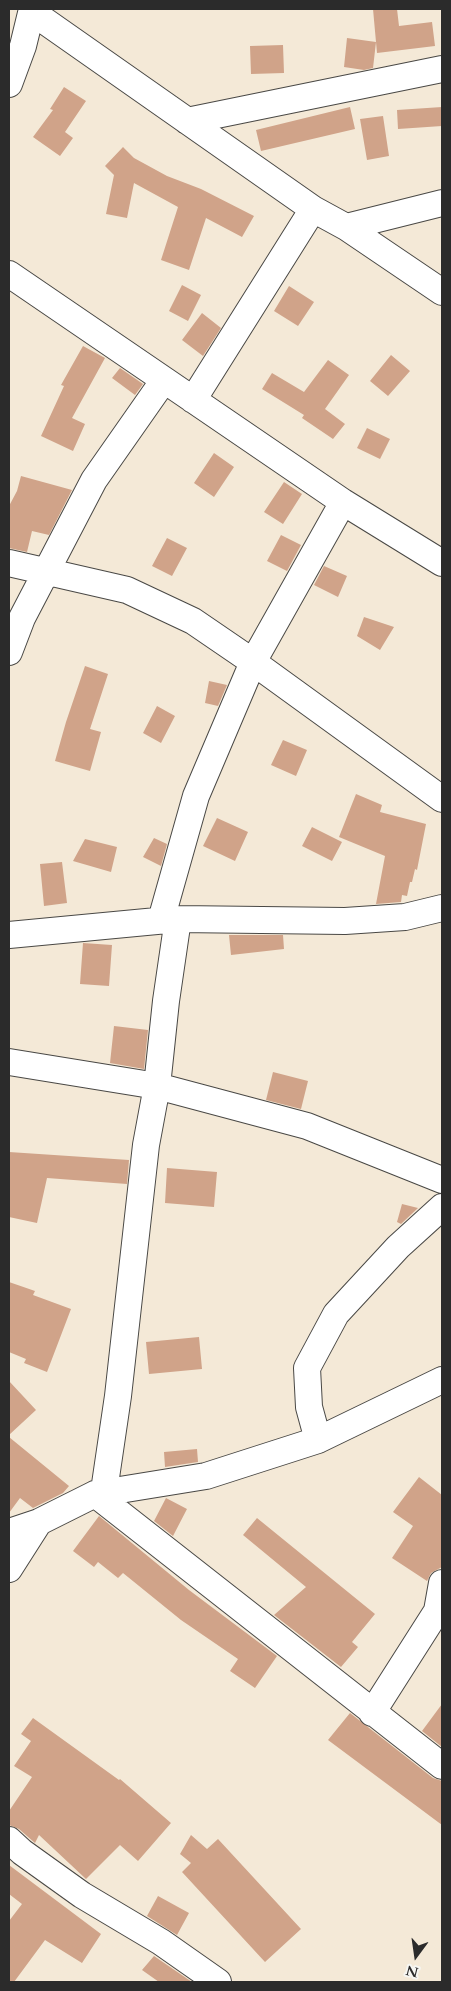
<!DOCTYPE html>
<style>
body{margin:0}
#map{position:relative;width:451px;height:1991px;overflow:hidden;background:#f4e9d7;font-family:Cardo,serif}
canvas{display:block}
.frame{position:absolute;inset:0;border:10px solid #2b2b2b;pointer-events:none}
.north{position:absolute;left:391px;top:1931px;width:50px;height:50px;-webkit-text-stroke:4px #f6f6f2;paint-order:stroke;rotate:194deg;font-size:14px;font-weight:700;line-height:20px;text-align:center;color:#2b2b2b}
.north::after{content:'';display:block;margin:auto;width:18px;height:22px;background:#2b2b2b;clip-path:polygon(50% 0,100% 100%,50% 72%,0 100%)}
</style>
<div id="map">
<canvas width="451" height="1991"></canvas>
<div class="frame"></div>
<div class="north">N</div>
</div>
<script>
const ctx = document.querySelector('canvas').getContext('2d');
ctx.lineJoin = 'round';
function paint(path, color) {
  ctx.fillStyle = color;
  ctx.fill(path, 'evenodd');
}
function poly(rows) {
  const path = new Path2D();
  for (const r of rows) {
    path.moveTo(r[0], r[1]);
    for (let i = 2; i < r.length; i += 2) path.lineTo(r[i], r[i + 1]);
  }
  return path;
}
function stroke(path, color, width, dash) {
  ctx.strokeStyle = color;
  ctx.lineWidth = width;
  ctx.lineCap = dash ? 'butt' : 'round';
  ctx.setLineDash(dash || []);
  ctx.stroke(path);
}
const building = poly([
 [373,9,397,9,399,26,432,22,435,46,377,53],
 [347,38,376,42,373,68,364,70,344,67],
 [283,45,284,73,251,74,250,46],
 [64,87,86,101,65,132,73,138,60,156,33,137,53,110,50,109],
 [350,107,355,129,261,151,256,130],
 [442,107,442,126,398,129,397,110],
 [383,116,389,156,367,160,360,119],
 [123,147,134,158,167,176,201,189,254,216,242,237,206,218,189,270,161,260,178,207,134,183,127,218,106,214,114,175,105,166],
 [182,285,201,295,188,321,169,311],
 [289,286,314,302,298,326,274,311],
 [202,313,221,328,203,356,182,340],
 [83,346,105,358,72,418,85,424,73,451,41,436,64,386,61,385],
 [391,355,410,371,388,396,370,381],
 [328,360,349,375,325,409,345,424,333,439,302,418,304,415,262,389,272,373,304,392],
 [120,368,143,384,135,395,112,378],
 [367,428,390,439,380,459,357,448],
 [214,453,234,467,214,497,194,483],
 [21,476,72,490,49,535,32,531,27,552,9,548,9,506,17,491],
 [284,482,302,494,283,524,264,512],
 [281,535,301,545,287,571,267,561],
 [167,538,187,548,172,576,152,566],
 [324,566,347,576,338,597,314,585],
 [364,617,394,627,380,650,357,636],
 [85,666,108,674,90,729,101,732,90,771,55,761,66,722],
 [209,681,227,685,218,706,205,703],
 [157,706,175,716,161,743,143,733],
 [283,740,307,750,296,776,271,765],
 [356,794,382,805,380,812,426,824,417,870,415,869,412,882,410,882,407,896,402,895,401,902,376,904,385,856,339,837],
 [217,818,248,832,235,861,203,846],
 [312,827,342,842,332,861,302,846],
 [154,838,167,844,161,866,143,857],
 [85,839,117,847,111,872,73,861],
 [62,862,67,903,44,906,40,864],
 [229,935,283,935,284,949,231,955],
 [83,943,112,945,109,986,80,984],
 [114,1026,148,1030,144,1069,110,1063],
 [273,1072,308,1081,301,1109,266,1100],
 [9,1152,129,1160,127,1184,47,1178,37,1223,9,1217],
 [167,1168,217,1172,214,1207,165,1203],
 [402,1204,418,1208,401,1224,397,1222],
 [9,1282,35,1291,33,1295,71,1309,47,1372,24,1363,26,1359,9,1352],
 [199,1337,202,1369,149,1374,146,1342],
 [9,1381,36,1410,9,1435],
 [9,1437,69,1486,63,1493,33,1508,20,1498,9,1513],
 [197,1449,198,1462,165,1467,164,1452],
 [419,1477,442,1495,442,1567,431,1573,427,1581,392,1558,413,1526,393,1512],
 [166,1498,187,1509,173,1536,154,1521],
 [99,1516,189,1590,277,1656,255,1688,230,1671,238,1659,181,1620,123,1573,118,1578,98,1562,94,1567,73,1551],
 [257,1518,375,1614,352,1642,358,1647,341,1667,274,1615,306,1587,243,1535],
 [442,1704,442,1747,422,1731],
 [350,1713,433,1778,442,1781,442,1825,328,1740],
 [33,1718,119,1780,120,1779,171,1823,138,1861,120,1845,86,1879,39,1835,35,1843,19,1829,9,1825,9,1811,32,1777,14,1766,31,1741,21,1734],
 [191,1835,207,1849,218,1839,301,1929,265,1962,182,1872,191,1863,180,1854],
 [9,1865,101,1934,82,1963,45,1940,14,1982,9,1982,9,1921,22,1904,9,1894],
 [158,1896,189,1913,177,1935,147,1916],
 [154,1956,192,1982,159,1982,142,1970]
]);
const street = poly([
 [32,12,313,209,346,227,442,292],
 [9,84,23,46,32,9],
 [187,121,442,69],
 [346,227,442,203],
 [9,274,343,502,442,563],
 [193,400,313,209],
 [9,563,127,590,193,621,253,662,442,799],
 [9,652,22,618,94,480,164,380],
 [161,920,196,796,253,662,343,502],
 [9,935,178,919,345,921,405,917,442,908],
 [9,1062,157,1086,307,1126,442,1180],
 [318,1440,309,1407,307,1368,336,1314,398,1247,442,1207],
 [104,1491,118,1396,146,1145,157,1086,166,1001,178,919],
 [95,1494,442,1766],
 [9,1532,39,1522,95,1494,206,1476,318,1440,442,1380],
 [9,1569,39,1522],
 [372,1713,437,1611,442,1583],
 [9,1840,22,1852,82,1895,161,1942,218,1982]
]);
paint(building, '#d0a389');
stroke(street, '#494845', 28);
stroke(street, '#fff', 26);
</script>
